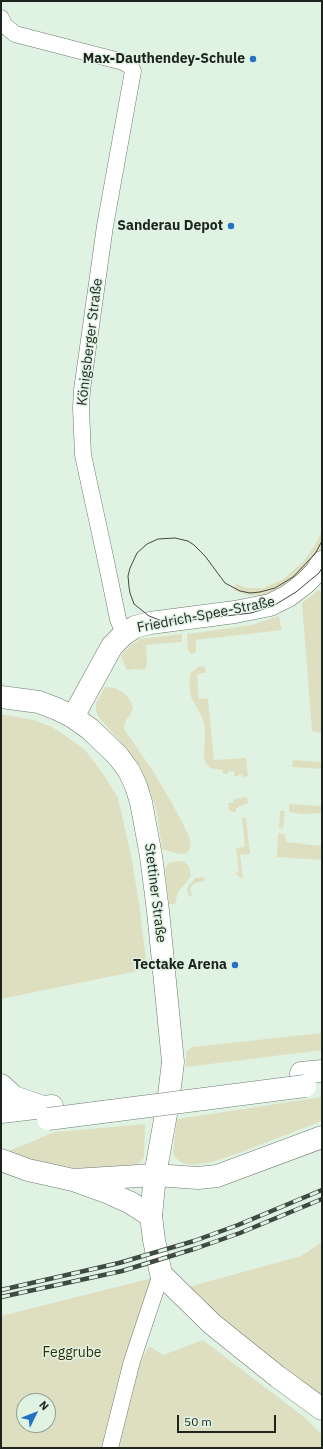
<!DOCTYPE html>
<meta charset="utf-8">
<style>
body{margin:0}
#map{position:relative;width:323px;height:1449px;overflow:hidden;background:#e0f3e3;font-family:"IBM Plex Sans",sans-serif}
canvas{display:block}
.frame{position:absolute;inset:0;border:2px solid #1d241e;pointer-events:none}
.north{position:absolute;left:16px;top:1393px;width:40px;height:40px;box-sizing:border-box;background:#e0f3e3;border:1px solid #92a094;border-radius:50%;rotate:47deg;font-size:11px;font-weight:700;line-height:16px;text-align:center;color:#1d241e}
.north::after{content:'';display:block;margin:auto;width:14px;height:18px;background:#2272c1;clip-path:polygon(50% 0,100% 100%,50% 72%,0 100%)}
.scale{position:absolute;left:177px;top:1415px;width:99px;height:18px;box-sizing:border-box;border:2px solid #1d241e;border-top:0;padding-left:5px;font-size:12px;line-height:14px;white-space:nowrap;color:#1d241e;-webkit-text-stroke:3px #e0f3e3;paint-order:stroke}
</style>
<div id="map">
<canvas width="323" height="1449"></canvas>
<div class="frame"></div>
<div class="north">N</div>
<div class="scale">50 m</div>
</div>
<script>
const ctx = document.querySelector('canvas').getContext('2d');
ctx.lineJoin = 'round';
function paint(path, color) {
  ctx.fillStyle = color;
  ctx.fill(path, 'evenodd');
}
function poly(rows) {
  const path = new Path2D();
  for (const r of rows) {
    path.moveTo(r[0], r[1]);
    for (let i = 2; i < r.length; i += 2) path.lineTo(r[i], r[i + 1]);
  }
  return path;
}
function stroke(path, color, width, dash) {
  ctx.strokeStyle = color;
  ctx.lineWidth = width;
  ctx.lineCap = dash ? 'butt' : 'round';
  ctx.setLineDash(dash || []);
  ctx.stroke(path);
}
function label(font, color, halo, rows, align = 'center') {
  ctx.font = font + ' "IBM Plex Sans",sans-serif';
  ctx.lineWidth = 3;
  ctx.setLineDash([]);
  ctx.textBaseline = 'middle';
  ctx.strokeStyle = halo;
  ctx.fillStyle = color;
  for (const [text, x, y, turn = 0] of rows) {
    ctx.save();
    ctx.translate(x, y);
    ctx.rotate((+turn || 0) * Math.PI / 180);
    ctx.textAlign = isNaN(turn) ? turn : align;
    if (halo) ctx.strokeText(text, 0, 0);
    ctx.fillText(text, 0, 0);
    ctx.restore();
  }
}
const green = poly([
 [322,531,322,548,315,560,296,579,266,596,247,595,233,590,236,584,247,588,263,588,282,580,303,562,315,545],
 [322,590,322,733,312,731,302,603,317,591],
 [279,616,282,630,196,640,196,652,192,654,188,651,187,634,252,625],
 [182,634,182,642,146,645,147,661,146,668,144,670,133,669,129,670,126,669,121,655,131,645,140,639],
 [205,666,206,673,197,674,199,699,208,698,214,760,246,758,248,776,243,777,242,775,239,774,239,776,234,776,234,772,229,771,227,774,223,773,223,770,210,768,204,760,205,728,202,717,191,697,189,680,191,673,193,671,198,667],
 [105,687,115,688,124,693,130,700,133,707,131,714,126,720,124,729,153,771,172,803,188,834,191,842,190,848,187,853,179,854,162,849,157,813,151,793,143,774,120,741,99,718,96,711,96,703],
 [1,714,33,720,52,727,67,737,85,750,104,775,118,798,131,855,139,903,147,969,1,999],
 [293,760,322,762,322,769,292,767],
 [247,797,248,803,236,808,236,812,229,811,228,803,233,803,234,799],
 [289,804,322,806,322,813,302,814,289,812],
 [280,811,285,811,283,829,279,828],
 [242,818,246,818,250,854,240,855,243,878,241,878,235,873,239,872,236,848,245,847],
 [278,833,285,834,286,842,322,846,322,860,277,857],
 [179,861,184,862,189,866,191,876,178,892,175,904,169,904,165,868,169,863],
 [204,877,205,881,195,883,190,888,192,896,189,897,187,888,195,878],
 [322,1033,322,1050,186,1067,186,1052,192,1047],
 [322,1097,322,1121,239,1153,212,1162,194,1165,185,1164,179,1161,175,1157,173,1152,177,1119],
 [145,1124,144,1158,137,1165,97,1170,65,1168,20,1158,6,1152,55,1132],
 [322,1242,322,1398,281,1370,185,1288,301,1256],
 [156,1277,105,1448,1,1448,1,1316],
 [24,1401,48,1401,48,1425,24,1425],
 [203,1340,304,1417,322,1435,322,1448,112,1448,130,1381,149,1346,163,1355]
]);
const street = poly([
 [1,18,4,25,15,34,123,62,130,66,133,71,105,226,82,390,81,408,83,455,106,561,118,619,124,634],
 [110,1448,132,1361,161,1274]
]);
const secondary = poly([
 [1,697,39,702,57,709,73,717,90,729,118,756,129,771,136,786,141,802,151,856,158,911,173,1062,168,1103,155,1175,151,1216,154,1240,161,1274,212,1324,278,1377,322,1409],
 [73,717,112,646,124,634,135,627,150,623,235,612,270,605,288,596,305,583,316,572,322,562]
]);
const primary = poly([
 [301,1073,322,1071],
 [1,1085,14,1097,40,1106],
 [1,1112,52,1106],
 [1,1160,28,1170,73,1180,109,1193,131,1203,151,1216],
 [73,1180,155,1175,198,1178,217,1176,322,1137]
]);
const tram = poly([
 [322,541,315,554,293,577,275,588,260,592,250,593,240,591,225,583,205,556,194,545,188,541,175,538,158,539,147,544,137,553,130,568,128,576,129,587,130,593,134,604,149,616,162,621,183,621,251,613,273,606,296,592,319,573,322,568]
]);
const rail = poly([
 [1,1290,119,1263,194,1241,238,1225,322,1190],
 [1,1297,122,1271,197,1248,240,1233,322,1199]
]);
const primaryBridge = poly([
 [48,1119,305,1086]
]);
const markers = [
 [253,59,4,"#2272c1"],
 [231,226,4,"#2272c1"],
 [235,965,4,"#2272c1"]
];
const poiNames = [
 ["Max-Dauthendey-Schule",245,59],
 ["Sanderau Depot",223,226],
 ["Tectake Arena",227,965]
];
const streetNames = [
 ["Königsberger Straße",90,342,-83],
 ["Friedrich-Spee-Straße",206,615,-11],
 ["Stettiner Straße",155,893,83]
];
const parkNames = [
 ["Feggrube",72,1353]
];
paint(green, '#dedfc0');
stroke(street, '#6a7b6d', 17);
stroke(secondary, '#6a7b6d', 23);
stroke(primary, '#6a7b6d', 23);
stroke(street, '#fff', 16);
stroke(secondary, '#fff', 22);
stroke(primary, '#fff', 22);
stroke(tram, '#414a42', 1);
stroke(rail, '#414a42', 4.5);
stroke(rail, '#e0f3e3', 3, [9]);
stroke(primaryBridge, '#6a7b6d', 23, []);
stroke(primaryBridge, '#fff', 22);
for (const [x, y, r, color] of markers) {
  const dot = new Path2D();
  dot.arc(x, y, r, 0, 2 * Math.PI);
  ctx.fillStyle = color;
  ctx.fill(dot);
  stroke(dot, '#e0f3e3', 1.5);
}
label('bold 14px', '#1d241e', '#e0f3e3', poiNames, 'right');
label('14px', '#1d241e', '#e0f3e3', streetNames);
label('14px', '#303009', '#e0f3e3', parkNames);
</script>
